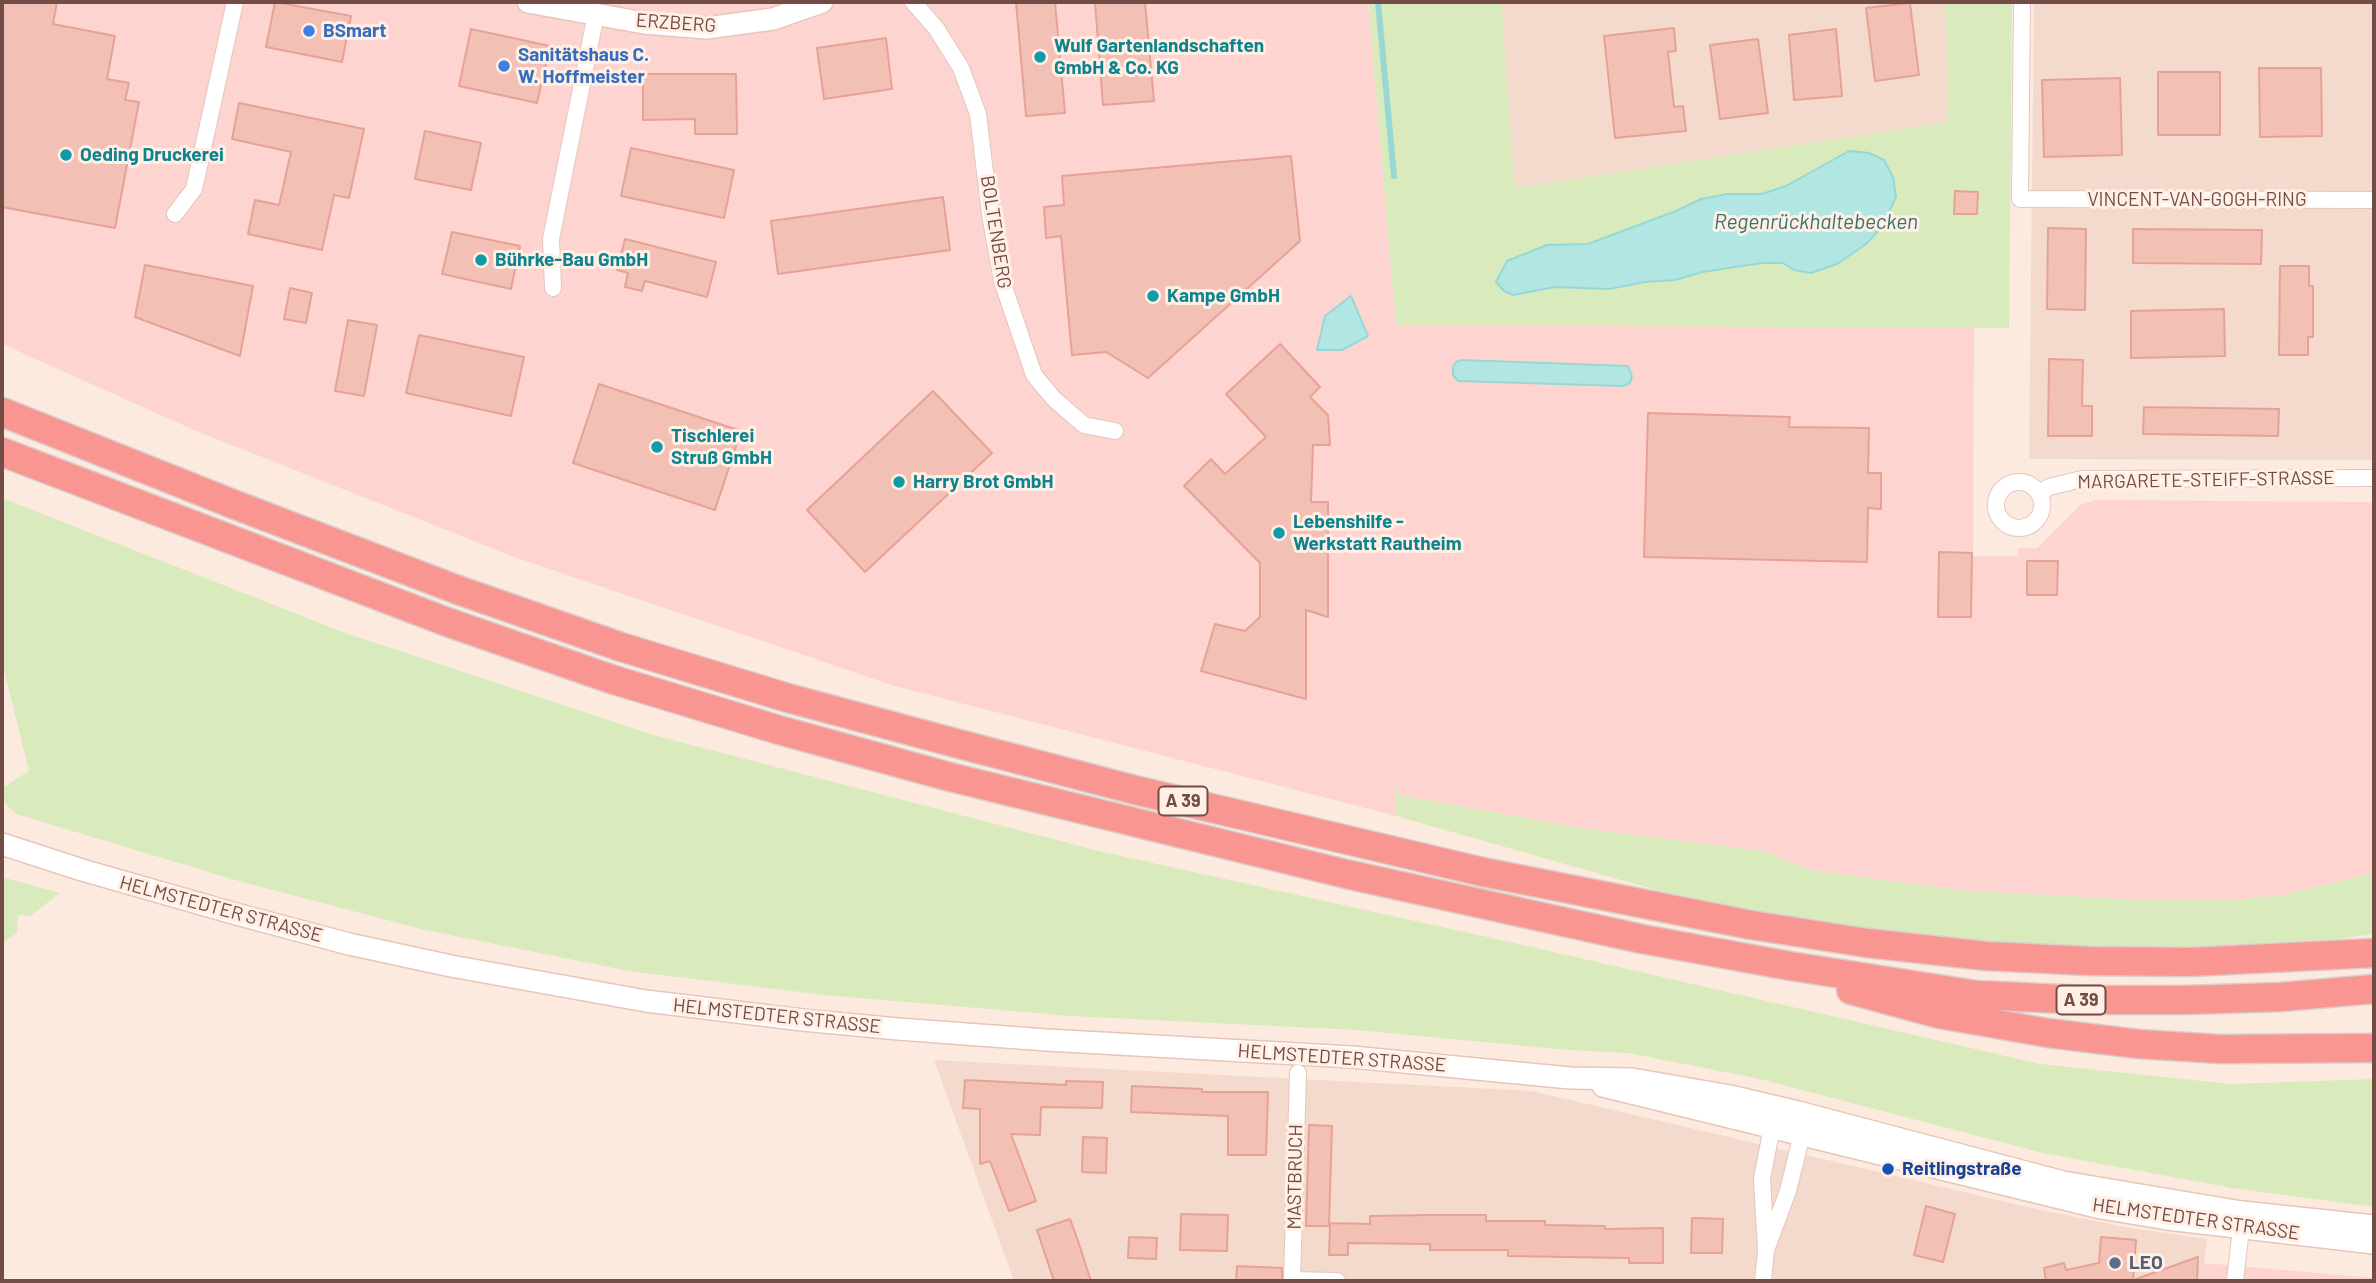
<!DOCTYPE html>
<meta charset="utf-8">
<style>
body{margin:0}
#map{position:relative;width:2376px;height:1283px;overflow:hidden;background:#fdeade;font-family:Barlow,sans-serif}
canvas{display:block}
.frame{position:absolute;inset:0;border:4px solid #734c46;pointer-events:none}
</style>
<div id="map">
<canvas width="2376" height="1283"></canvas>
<div class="frame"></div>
</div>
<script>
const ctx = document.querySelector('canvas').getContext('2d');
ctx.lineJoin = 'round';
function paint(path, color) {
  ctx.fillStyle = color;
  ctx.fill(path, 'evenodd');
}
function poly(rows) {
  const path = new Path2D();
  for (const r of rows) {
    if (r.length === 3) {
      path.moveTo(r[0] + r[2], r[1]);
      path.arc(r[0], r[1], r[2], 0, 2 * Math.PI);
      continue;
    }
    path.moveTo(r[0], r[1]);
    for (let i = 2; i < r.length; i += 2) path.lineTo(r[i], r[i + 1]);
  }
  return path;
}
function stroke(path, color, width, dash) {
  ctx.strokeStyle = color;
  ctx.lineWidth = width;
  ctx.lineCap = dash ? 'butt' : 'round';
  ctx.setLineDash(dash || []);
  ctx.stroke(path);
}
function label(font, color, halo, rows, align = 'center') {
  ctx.font = font + ' Barlow,sans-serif';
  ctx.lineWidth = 6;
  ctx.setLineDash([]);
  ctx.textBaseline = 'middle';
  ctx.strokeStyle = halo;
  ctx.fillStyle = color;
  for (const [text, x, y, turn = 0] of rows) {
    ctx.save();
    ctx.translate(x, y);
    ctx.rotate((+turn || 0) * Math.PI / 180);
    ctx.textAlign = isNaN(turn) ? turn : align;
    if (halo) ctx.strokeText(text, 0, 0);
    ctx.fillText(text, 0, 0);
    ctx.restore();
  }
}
const residential = poly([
 [1501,2,1946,2,1948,122,1515,188],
 [2034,2,2374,2,2374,460,2029,459],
 [934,1060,1532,1091,2045,1211,2131,1228,2207,1239,2202,1281,1014,1281]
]);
const commercial = poly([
 [2,2,1368,2,1396,325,1974,327,1973,556,2018,556,2018,548,2037,548,2080,505,2095,500,2374,502,2374,873,2282,895,2233,900,2126,899,1966,891,1810,870,1764,851,1580,828,1400,795,1397,787,1396,816,895,686,514,557,194,430,2,344],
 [2204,1263,2374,1278,2374,1281,2202,1281]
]);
const green = poly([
 [1368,2,1501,2,1515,188,1948,122,1946,2,2012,2,2009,328,1396,325],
 [1849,151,1891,211,1881,228,1866,244,1794,270,1783,263,1762,263,1702,272,1675,280,1645,282,1609,289,1555,287,1513,295,1547,245,1588,244,1676,211,1701,199,1727,194,1762,194,1786,186],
 [2,498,345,633,657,736,1099,851,1532,947,2040,1064,2231,1084,2374,1079,2374,1207,2232,1188,2043,1153,1760,1079,1628,1053,1569,1050,1356,1030,1071,1016,824,995,629,971,425,930,235,880,16,814,2,800,2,788,29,771,2,662],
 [1396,784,1400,795,1580,828,1764,851,1810,870,1966,891,2126,899,2233,900,2282,895,2374,873,2374,934,2336,939,2183,947,2033,945,1870,932,1709,905,1396,816],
 [2,877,60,893,30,916,18,915,17,933,2,944]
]);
const water = poly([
 [1849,151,1869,153,1884,160,1893,177,1896,197,1881,228,1866,244,1837,264,1811,273,1794,270,1783,263,1762,263,1702,272,1675,280,1645,282,1609,289,1555,287,1513,295,1504,291,1496,282,1507,261,1547,245,1588,244,1676,211,1701,199,1727,194,1762,194,1786,186,1849,151],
 [1351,296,1368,336,1342,350,1317,350,1325,316,1351,296],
 [1461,360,1628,366,1632,376,1630,383,1623,386,1458,381,1453,375,1453,367,1456,362,1461,360]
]);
const stream = poly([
 [1378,2,1394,176]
]);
const building = poly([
 [2,2,57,2,53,24,115,36,107,79,129,83,125,100,139,102,115,228,2,207,2,2],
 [275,2,351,16,342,62,266,47,275,2],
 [1016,2,1055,2,1065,113,1026,116,1016,2],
 [1095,2,1145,2,1154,101,1103,105,1095,2],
 [1910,3,1919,75,1875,81,1866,8,1910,3],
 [1674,28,1676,51,1668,52,1674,107,1683,106,1686,131,1615,138,1604,36,1674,28],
 [471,29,550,46,537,103,459,86,471,29],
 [1836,29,1842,96,1794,100,1789,35,1836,29],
 [886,38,892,89,824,99,817,48,886,38],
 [1758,39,1768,113,1720,119,1710,45,1758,39],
 [2259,68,2321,68,2322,136,2260,137,2259,68],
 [2158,72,2220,72,2220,135,2158,135,2158,72],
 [643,74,736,74,737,134,695,134,695,119,643,120,643,74],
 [2120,78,2122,155,2044,157,2042,80,2120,78],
 [239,103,364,129,349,198,334,195,322,250,248,234,255,200,279,205,291,152,232,139,239,103],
 [425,131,481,143,471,190,415,179,425,131],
 [631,148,734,170,724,218,621,196,631,148],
 [1291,156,1300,241,1148,378,1106,352,1072,355,1061,236,1046,238,1044,207,1064,205,1062,176,1291,156],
 [1955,191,1978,192,1977,214,1954,214,1955,191],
 [943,197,950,250,778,274,771,221,943,197],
 [2048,228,2086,229,2085,310,2047,309,2048,228],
 [2133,229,2262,230,2261,264,2133,263,2133,229],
 [452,232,520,246,511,289,442,274,452,232],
 [625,239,716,262,707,297,645,281,642,291,625,287,628,273,617,270,625,239],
 [145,265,253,286,240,356,135,317,145,265],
 [2280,266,2309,266,2309,286,2313,286,2313,337,2308,337,2308,355,2279,355,2280,266],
 [290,288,312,293,306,323,284,319,290,288],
 [2224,309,2225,356,2131,358,2131,311,2224,309],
 [348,320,377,325,364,396,335,391,348,320],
 [419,335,524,357,511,416,406,393,419,335],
 [1280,344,1320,387,1310,397,1328,415,1330,445,1313,445,1311,502,1328,502,1328,617,1306,610,1306,699,1201,671,1215,624,1245,631,1260,617,1260,563,1184,486,1211,459,1225,474,1266,437,1226,394,1280,344],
 [2049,359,2083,360,2082,406,2092,406,2092,436,2048,436,2049,359],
 [599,384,741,431,715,510,573,463,599,384],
 [933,391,992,453,865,572,807,510,933,391],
 [2144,407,2279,409,2278,436,2143,434,2144,407],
 [1648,413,1790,417,1789,427,1869,428,1868,473,1881,473,1881,509,1868,508,1867,562,1644,557,1648,413],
 [1939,552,1972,553,1971,617,1938,617,1939,552],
 [2027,561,2058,561,2057,595,2027,595,2027,561],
 [965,1080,1066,1085,1066,1081,1103,1082,1102,1108,1041,1107,1040,1135,1011,1134,1036,1201,1009,1211,990,1161,980,1164,980,1109,963,1108,965,1080],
 [1132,1086,1202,1089,1202,1092,1268,1092,1266,1155,1228,1155,1228,1116,1131,1112,1132,1086],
 [1309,1125,1332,1126,1329,1226,1306,1226,1309,1125],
 [1083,1137,1107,1138,1106,1173,1082,1172,1083,1137],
 [1926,1206,1955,1214,1943,1262,1914,1255,1926,1206],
 [1181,1214,1228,1215,1227,1251,1180,1250,1181,1214],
 [1430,1215,1486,1215,1486,1221,1545,1221,1545,1225,1605,1226,1605,1229,1663,1228,1663,1263,1629,1263,1629,1258,1508,1256,1508,1250,1430,1250,1430,1244,1348,1243,1348,1255,1329,1255,1330,1223,1370,1224,1370,1216,1430,1215],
 [1692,1218,1723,1219,1722,1253,1691,1253,1692,1218],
 [1070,1219,1077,1238,1091,1281,1054,1281,1037,1230,1070,1219],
 [1129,1237,1157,1238,1156,1259,1128,1258,1129,1237],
 [2101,1237,2136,1240,2133,1281,2046,1281,2044,1268,2064,1263,2066,1270,2099,1263,2101,1237],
 [2198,1257,2197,1281,2137,1281,2136,1279,2198,1257],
 [1237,1266,1282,1268,1282,1281,1236,1281,1237,1266]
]);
const street = poly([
 [913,2,936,28,961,68,978,114,990,214,1002,281,1034,375,1054,399,1084,425,1115,431],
 [2022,2,2020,199,2374,200],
 [175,214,194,189,235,2],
 [553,288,551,239,596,14],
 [2019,505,23],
 [2040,493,2049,487,2082,479,2374,478],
 [1766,1250,1788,1191,1802,1134,1800,1125],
 [1292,1280,1337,1281],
 [1292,1281,1298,1073],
 [1763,1281,1766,1250,1762,1179,1772,1127,1781,1122],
 [2235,1281,2241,1228]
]);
const secondary = poly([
 [528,2,644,23,706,28,773,19,822,2],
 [2,844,82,870,236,914,349,944,451,966,646,1001,803,1020,898,1029,1047,1040,1352,1057,1570,1078,1632,1079,1730,1096,1798,1112,2063,1182,2242,1212,2374,1226],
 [1603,1086,2101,1208,2167,1219,2374,1243]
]);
const highway = poly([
 [2,412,238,506,458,590,621,647,788,698,959,744,1135,790,1483,872,1751,925,1867,943,1986,956,2089,961,2190,962,2374,953],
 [2,452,447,622,611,679,779,730,950,777,1346,874,1642,939,1790,966,1977,995,2084,1000,2186,1000,2281,997,2374,989],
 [1851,990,1939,1014,2048,1033,2138,1044,2220,1049,2374,1048]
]);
const markers = [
 [309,31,7,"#3f7fe0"],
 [1040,57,7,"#0f9aa8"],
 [504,66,7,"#3f7fe0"],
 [66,155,7,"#0f9aa8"],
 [481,260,7,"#0f9aa8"],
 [1153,296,7,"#0f9aa8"],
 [657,447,7,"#0f9aa8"],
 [899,482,7,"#0f9aa8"],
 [1279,533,7,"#0f9aa8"],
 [1888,1169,7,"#1a4fb4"],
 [2115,1263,7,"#5c6f8a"]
];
const shields = [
 [1183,801,49],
 [2081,1000,49]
];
const shieldNames = [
 ["A 39",1183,801],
 ["A 39",2081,1000]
];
const streetNames = [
 ["ERZBERG",676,23,4],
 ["VINCENT-VAN-GOGH-RING",2197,200],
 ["BOLTENBERG",996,232,81],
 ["MARGARETE-STEIFF-STRASSE",2206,480,-1],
 ["HELMSTEDTER STRASSE",221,909,15],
 ["HELMSTEDTER STRASSE",777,1016,6],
 ["HELMSTEDTER STRASSE",1342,1058,4],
 ["MASTBRUCH",1295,1177,-89],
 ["HELMSTEDTER STRASSE",2196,1219,8]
];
const shopNames = [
 ["BSmart",323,31],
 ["Sanitätshaus C.",518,55],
 ["W. Hoffmeister",518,77]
];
const cultureNames = [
 ["Wulf Gartenlandschaften",1054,46],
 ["GmbH & Co. KG",1054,68],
 ["Oeding Druckerei",80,155],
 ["Bührke-Bau GmbH",495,260],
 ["Kampe GmbH",1167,296],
 ["Tischlerei",671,436],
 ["Struß GmbH",671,458],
 ["Harry Brot GmbH",913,482],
 ["Lebenshilfe -",1293,522],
 ["Werkstatt Rautheim",1293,544]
];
const transitNames = [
 ["Reitlingstraße",1902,1169]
];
const serviceNames = [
 ["LEO",2129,1263]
];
const waterNames = [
 ["Regenrückhaltebecken",1816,222]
];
paint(residential, '#f4dacc');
paint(commercial, '#fed4d1');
paint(green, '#d9eabd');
paint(water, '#b2e6e2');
stroke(water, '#98d8d4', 2);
stroke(stream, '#98d8d4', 6);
paint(building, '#f3c0b5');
stroke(building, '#e6a294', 2);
stroke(street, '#e3c6bd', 18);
stroke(secondary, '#e8c5ba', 24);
stroke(highway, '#d8cdcb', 31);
stroke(street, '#fff', 16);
stroke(secondary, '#fff', 21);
stroke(highway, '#fa9692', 28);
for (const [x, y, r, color] of markers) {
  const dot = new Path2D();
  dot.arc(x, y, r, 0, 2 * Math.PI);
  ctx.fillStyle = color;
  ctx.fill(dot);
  stroke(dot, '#ffefe4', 2.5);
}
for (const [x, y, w] of shields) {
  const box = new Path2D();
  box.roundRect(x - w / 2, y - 14.5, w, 29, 5);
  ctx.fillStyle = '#ffefe4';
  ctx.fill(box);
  stroke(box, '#734c46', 2);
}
label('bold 18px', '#734c46', null, shieldNames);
label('19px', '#734c46', '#ffefe4', streetNames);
label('bold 19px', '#366cbe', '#ffefe4', shopNames, 'left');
label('bold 19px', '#0d838f', '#ffefe4', cultureNames, 'left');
label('bold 19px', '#164399', '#ffefe4', transitNames, 'left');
label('bold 19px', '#4e5e75', '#ffefe4', serviceNames, 'left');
label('italic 21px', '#377270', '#ffefe4', waterNames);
</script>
